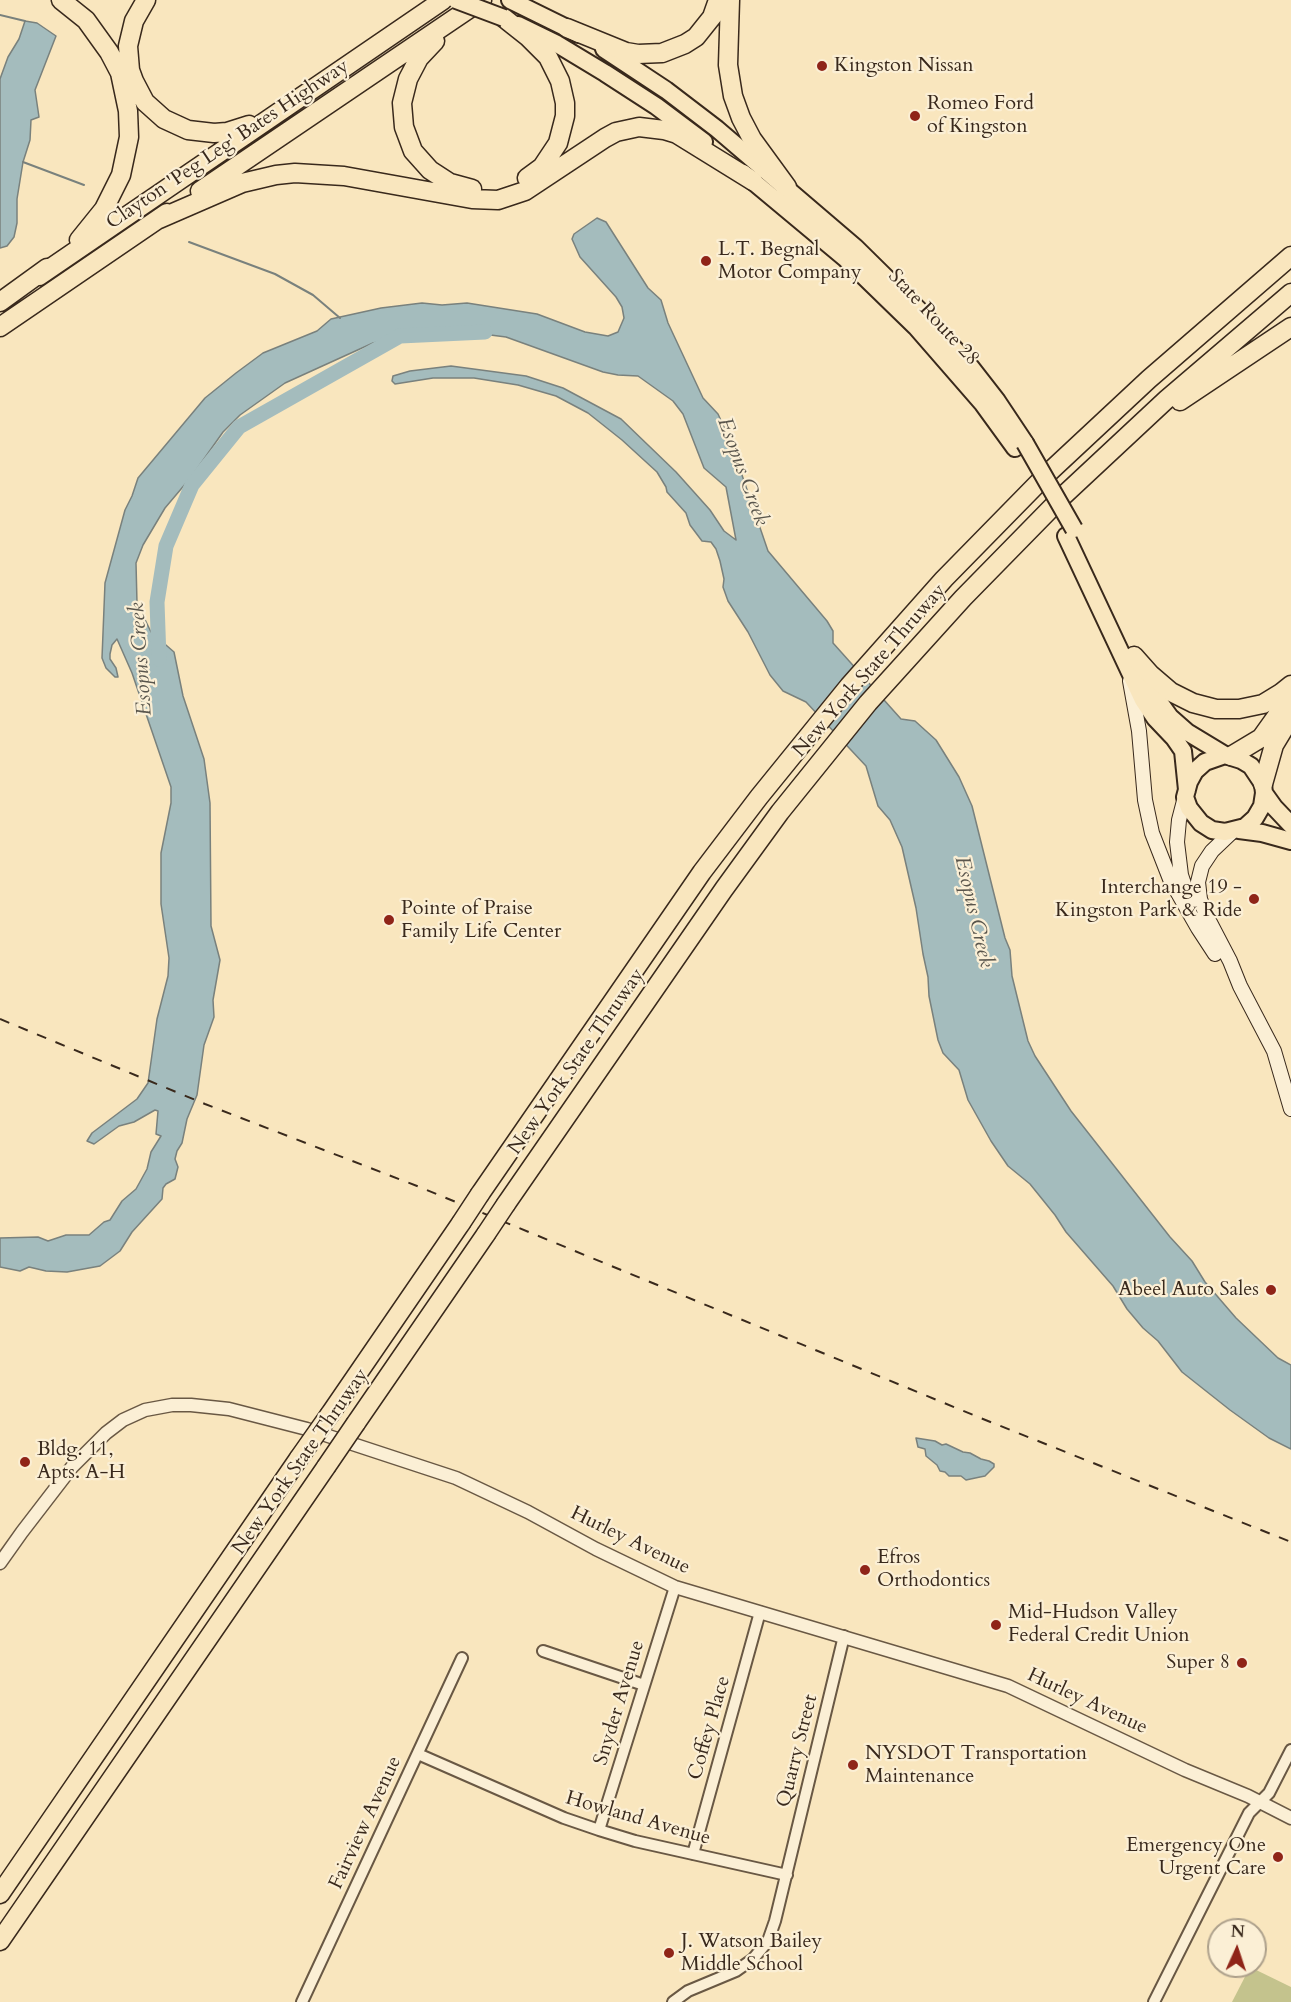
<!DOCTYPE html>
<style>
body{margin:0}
#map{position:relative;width:1291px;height:2002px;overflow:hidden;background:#f9e6be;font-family:Cardo,serif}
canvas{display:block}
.north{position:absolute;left:1207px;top:1918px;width:60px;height:60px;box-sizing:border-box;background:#fbefd5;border:2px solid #ada08b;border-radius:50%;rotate:3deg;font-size:16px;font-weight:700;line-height:24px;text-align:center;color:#39291c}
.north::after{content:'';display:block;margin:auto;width:21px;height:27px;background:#8f2418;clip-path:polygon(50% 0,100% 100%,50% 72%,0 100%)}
</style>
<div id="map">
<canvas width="1291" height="2002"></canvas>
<div class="north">N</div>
</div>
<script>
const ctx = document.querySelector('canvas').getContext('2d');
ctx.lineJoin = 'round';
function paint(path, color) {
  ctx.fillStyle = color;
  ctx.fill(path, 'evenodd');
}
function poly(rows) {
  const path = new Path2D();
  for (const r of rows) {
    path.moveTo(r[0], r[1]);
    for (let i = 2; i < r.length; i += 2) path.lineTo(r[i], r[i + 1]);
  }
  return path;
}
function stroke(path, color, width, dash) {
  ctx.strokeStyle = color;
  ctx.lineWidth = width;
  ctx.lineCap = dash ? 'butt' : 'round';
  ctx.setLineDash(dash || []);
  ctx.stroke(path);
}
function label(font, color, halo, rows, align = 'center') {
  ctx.font = font + ' Cardo,serif';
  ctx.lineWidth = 4.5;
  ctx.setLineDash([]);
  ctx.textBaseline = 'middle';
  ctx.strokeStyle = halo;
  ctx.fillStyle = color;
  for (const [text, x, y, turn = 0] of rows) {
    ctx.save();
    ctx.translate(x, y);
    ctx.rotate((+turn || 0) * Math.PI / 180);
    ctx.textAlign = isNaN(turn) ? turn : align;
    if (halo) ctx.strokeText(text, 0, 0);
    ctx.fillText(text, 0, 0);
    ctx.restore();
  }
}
const green = poly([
 [1250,1967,1291,1987,1291,2002,1232,2002]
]);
const water = poly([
 [25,21,37,23,56,36,35,90,39,117,31,120,30,140,23,162,17,199,17,223,14,237,7,246,0,248,0,79,8,57,19,39,25,21],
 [597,218,606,222,648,288,661,300,668,323,703,398,718,414,730,440,768,551,827,621,833,631,833,643,901,719,915,721,936,740,959,777,972,806,1005,938,1010,950,1012,976,1028,1041,1035,1056,1071,1111,1170,1237,1192,1261,1205,1282,1236,1318,1278,1358,1291,1365,1291,1449,1269,1438,1230,1410,1182,1372,1158,1341,1143,1328,1127,1309,1113,1286,1066,1232,1055,1215,1030,1184,1008,1166,991,1141,968,1100,959,1070,943,1053,938,1040,929,996,928,977,923,954,916,908,902,847,890,820,878,806,866,766,806,702,783,691,770,675,748,632,728,601,723,587,724,579,720,561,716,549,711,542,702,541,690,525,686,513,667,492,666,487,657,472,622,440,588,413,556,396,518,385,474,378,433,378,395,384,392,381,393,376,410,371,451,366,526,376,563,388,621,419,676,472,710,510,724,531,736,540,726,487,704,468,683,414,673,401,638,376,618,375,603,372,506,337,467,332,432,331,373,343,285,383,240,415,223,432,192,476,165,508,143,545,136,563,137,603,151,632,174,652,183,696,204,759,210,803,211,926,220,960,213,1000,214,1017,204,1045,197,1095,187,1119,182,1143,177,1151,175,1159,178,1167,175,1179,166,1184,163,1188,162,1199,132,1232,120,1251,100,1266,67,1272,46,1271,29,1267,20,1271,0,1267,0,1238,38,1237,48,1241,66,1235,89,1235,104,1222,110,1220,122,1201,136,1189,147,1169,151,1152,161,1136,156,1134,158,1111,155,1110,134,1122,119,1126,94,1144,87,1141,92,1133,137,1099,148,1083,157,1019,168,976,169,958,161,904,161,853,171,803,171,787,132,673,117,639,112,645,110,654,110,659,116,668,118,677,115,677,106,668,102,658,105,583,125,510,132,496,138,478,205,398,236,373,263,353,317,331,331,319,381,308,422,303,442,305,467,303,537,314,585,332,608,336,618,332,624,318,622,307,616,297,580,257,572,239,574,234,597,218],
 [916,1438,935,1441,942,1445,946,1444,963,1452,970,1453,981,1459,989,1461,994,1464,994,1467,985,1476,980,1477,966,1480,961,1476,949,1476,945,1472,940,1471,937,1465,926,1456,925,1449,918,1447,916,1438]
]);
const stream = poly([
 [0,15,25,21],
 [23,162,84,185],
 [189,242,275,274,313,295,340,318]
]);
const river = poly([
 [159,659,157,602,166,546,192,485,239,427,400,336,485,332]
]);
const minor = poly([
 [543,1651,644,1685],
 [418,1754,564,1818,599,1830,635,1841,787,1875],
 [599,1830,675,1587],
 [693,1854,760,1612],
 [302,2002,462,1658],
 [673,2002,688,1991,736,1971,753,1959,768,1941,775,1921,844,1636],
 [1154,2002,1249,1813,1269,1793,1291,1750]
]);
const tertiary = poly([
 [0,1563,22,1532,72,1467,106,1433,123,1420,145,1410,172,1405,191,1405,229,1409,307,1429,456,1478,528,1512,596,1549,675,1587,1008,1686,1185,1770,1248,1796,1291,1818]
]);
const secondary = poly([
 [1130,681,1139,731,1145,800,1152,833,1170,879,1198,928,1215,954],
 [1185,797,1179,820,1177,842,1181,875,1190,902],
 [1232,832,1212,851,1202,866,1198,882,1200,899,1206,915,1230,961,1240,986,1274,1051,1291,1109]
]);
const trunk = poly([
 [510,0,579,34],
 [518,25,557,44,605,73,656,106,704,142],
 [604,49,666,90,717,129,855,247,925,316,969,365,997,401,1025,443],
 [743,173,845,258,916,327,983,404,1015,448],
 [1066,536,1143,700,1155,718,1174,738,1183,751,1187,790],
 [1138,665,1152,692,1170,717,1187,732,1225,755],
 [1225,755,1241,760,1251,766,1263,784,1264,793,1262,806,1255,818,1245,827,1225,832,1212,830,1201,823,1189,808,1185,797,1189,782,1195,771,1205,762,1225,755],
 [1264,793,1274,807,1291,825],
 [1239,830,1262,833,1291,841]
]);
const motorway = poly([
 [61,0,86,20,109,52,120,73,128,111,129,137,121,175,104,209,79,240],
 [146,0,134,21,128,46,130,70,134,81,145,102,164,119,188,130,214,133,227,132,249,125],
 [730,0,728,65,733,96,741,118,752,139,787,187],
 [504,18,528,37,548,57,560,81,565,103,565,116,558,143,542,167,527,178],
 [567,28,626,52,638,54,662,53,685,44,696,37,712,17,718,0],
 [435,41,419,58,408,79,402,103,404,127,413,151,430,170,450,183,472,189],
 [200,191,482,0],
 [159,219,242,183,276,175,295,173,344,176,472,199,498,200,525,191,605,138,616,132,639,127,664,130,677,134,753,181],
 [39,276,443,0],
 [0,302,47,268],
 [0,327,167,213],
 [1180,401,1291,327],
 [1134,656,1150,674,1171,692,1193,703,1216,709,1239,709,1263,704,1281,693,1291,685],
 [1231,756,1261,738,1291,696],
 [1263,784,1274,745,1291,717],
 [480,1194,702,872,759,797,849,686,944,579,1045,476,1149,379,1291,256],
 [506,1204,724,889,780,812,868,703,963,598,1063,496,1167,399,1291,293],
 [330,1414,461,1223],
 [356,1423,486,1234],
 [0,1894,299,1458],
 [0,1941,326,1467]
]);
const rail = poly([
 [0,1019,205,1104,417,1186,983,1419,1291,1542]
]);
const trunkBridge = poly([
 [456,0,504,18],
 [1025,443,1074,529]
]);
const motorwayBridge = poly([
 [461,1223,480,1194],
 [486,1234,506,1204],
 [299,1458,330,1414],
 [326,1467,356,1423]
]);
const markers = [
 [822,66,6,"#8f2418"],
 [915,116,6,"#8f2418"],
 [706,261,6,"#8f2418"],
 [1254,899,6,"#8f2418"],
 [389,920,6,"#8f2418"],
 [1271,1290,6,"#8f2418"],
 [25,1462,6,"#8f2418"],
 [865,1570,6,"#8f2418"],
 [996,1625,6,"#8f2418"],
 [1242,1663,6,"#8f2418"],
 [853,1765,6,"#8f2418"],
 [1278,1857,6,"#8f2418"],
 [669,1953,6,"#8f2418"]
];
const poiNames = [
 ["Kingston Nissan",834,66],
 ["Romeo Ford",927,104],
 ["of Kingston",927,127],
 ["L.T. Begnal",718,250],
 ["Motor Company",718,273],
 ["Interchange 19 -",1242,888,"right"],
 ["Kingston Park & Ride",1242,911,"right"],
 ["Pointe of Praise",401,909],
 ["Family Life Center",401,932],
 ["Abeel Auto Sales",1259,1290,"right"],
 ["Bldg. 11,",37,1450],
 ["Apts. A-H",37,1473],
 ["Efros",877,1558],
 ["Orthodontics",877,1581],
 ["Mid-Hudson Valley",1008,1613],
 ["Federal Credit Union",1008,1636],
 ["Super 8",1230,1663,"right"],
 ["NYSDOT Transportation",865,1754],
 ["Maintenance",865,1777],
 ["Emergency One",1266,1846,"right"],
 ["Urgent Care",1266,1869,"right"],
 ["J. Watson Bailey",681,1942],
 ["Middle School",681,1965]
];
const streetNames = [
 ["Clayton 'Peg Leg' Bates Highway",228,145,-34],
 ["State Route 28",933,318,47],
 ["New York State Thruway",870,671,-49],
 ["New York State Thruway",577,1062,-55],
 ["New York State Thruway",301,1462,-55],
 ["Hurley Avenue",630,1541,26],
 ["Hurley Avenue",1087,1702,25],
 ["Snyder Avenue",620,1703,-73],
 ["Coffey Place",710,1728,-74],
 ["Quarry Street",798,1751,-76],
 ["Howland Avenue",638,1819,16],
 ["Fairview Avenue",366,1823,-65]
];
const waterNames = [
 ["Esopus Creek",742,472,70],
 ["Esopus Creek",142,659,-94],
 ["Esopus Creek",973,912,77]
];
paint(green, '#c4c38d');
paint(water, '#a4bcbd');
stroke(water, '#79817d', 1.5);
stroke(stream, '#79817d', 2);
stroke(river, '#a4bcbd', 15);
stroke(minor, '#695844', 14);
stroke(tertiary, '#695844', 15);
stroke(secondary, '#39291c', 16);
stroke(trunk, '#39291c', 20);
stroke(motorway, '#39291c', 21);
stroke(minor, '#fbefd5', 10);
stroke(tertiary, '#fbefd5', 12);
stroke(secondary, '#fbefd5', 14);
stroke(trunk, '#f9e6be', 16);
stroke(motorway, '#f9e6be', 18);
stroke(rail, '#39291c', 2, [10, 10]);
stroke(trunkBridge, '#39291c', 20, []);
stroke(motorwayBridge, '#39291c', 21, []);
stroke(trunkBridge, '#f9e6be', 16);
stroke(motorwayBridge, '#f9e6be', 18);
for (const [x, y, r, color] of markers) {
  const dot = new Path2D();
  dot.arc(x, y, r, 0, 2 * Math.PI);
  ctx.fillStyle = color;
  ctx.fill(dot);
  stroke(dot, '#fbefd5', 2);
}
label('20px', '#39291c', '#fbefd5', poiNames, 'left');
label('20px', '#39291c', '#fbefd5', streetNames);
label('italic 21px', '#59554c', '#fbefd5', waterNames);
</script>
